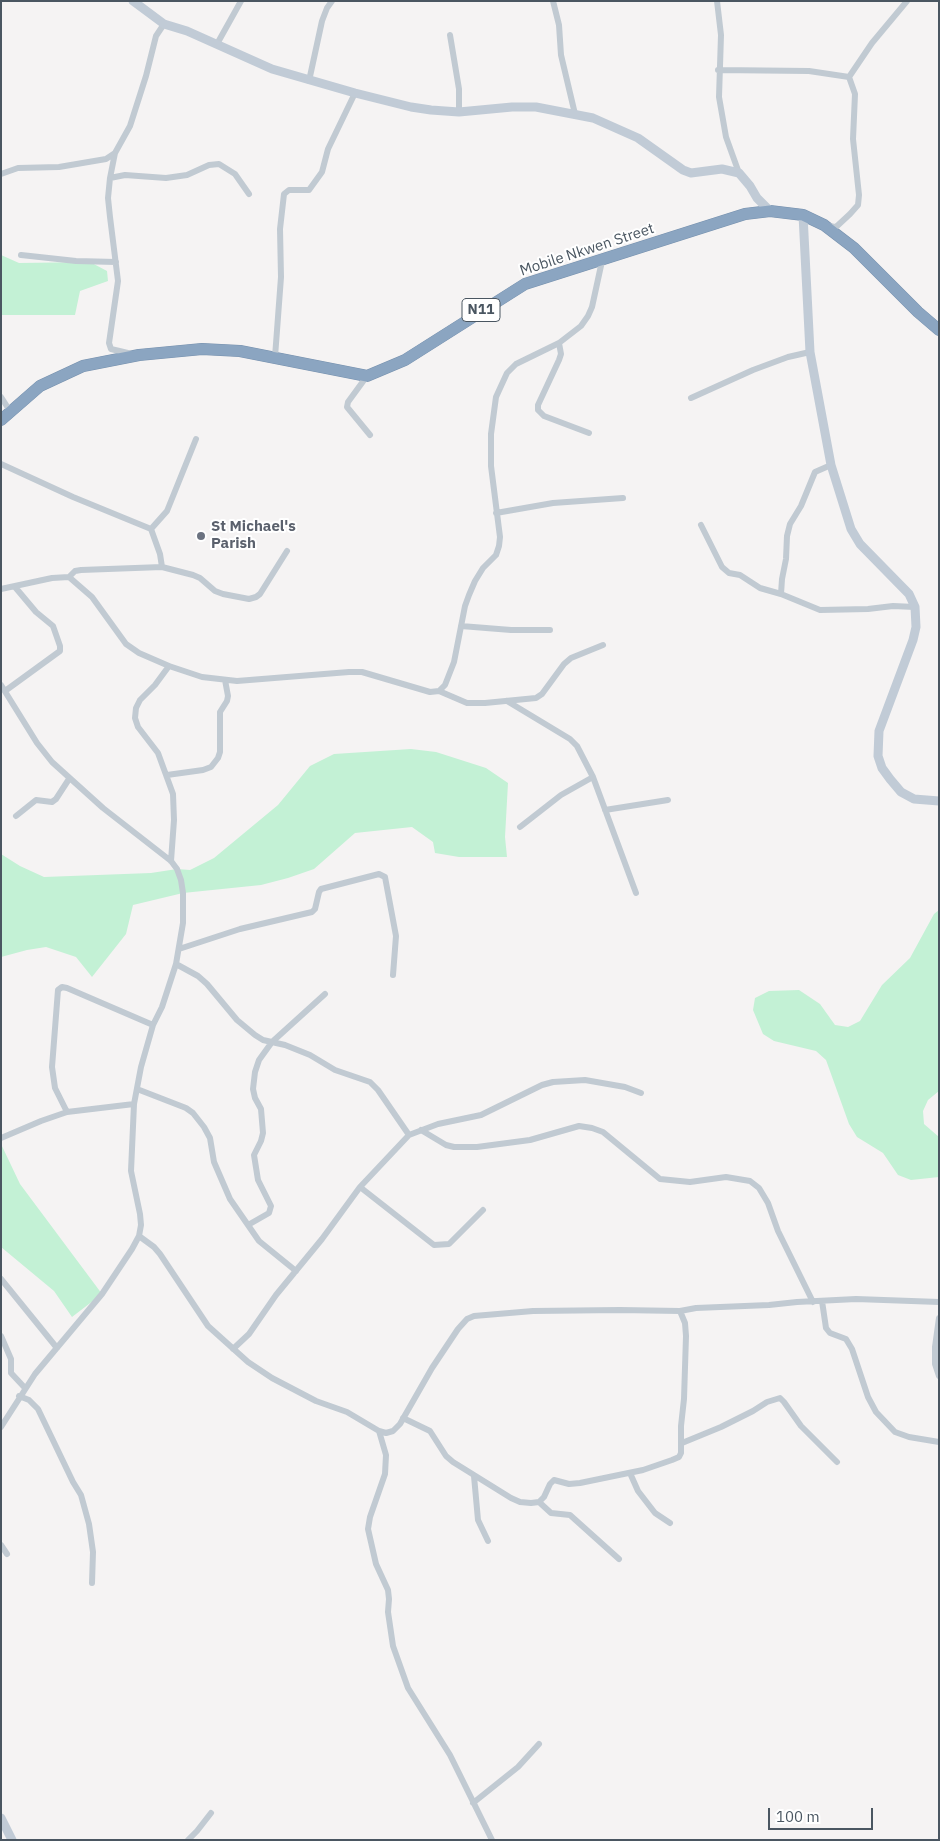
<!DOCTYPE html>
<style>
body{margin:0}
#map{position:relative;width:940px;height:1841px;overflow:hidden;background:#f5f3f3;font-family:"IBM Plex Sans",sans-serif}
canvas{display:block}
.frame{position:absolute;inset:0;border:2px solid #4a5661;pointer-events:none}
.scale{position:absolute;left:768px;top:1808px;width:105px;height:22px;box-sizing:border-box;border:2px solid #4a5661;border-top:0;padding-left:6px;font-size:15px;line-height:18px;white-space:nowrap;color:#4a5661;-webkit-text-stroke:4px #fff;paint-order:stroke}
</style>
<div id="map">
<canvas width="940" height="1841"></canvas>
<div class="frame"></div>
<div class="scale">100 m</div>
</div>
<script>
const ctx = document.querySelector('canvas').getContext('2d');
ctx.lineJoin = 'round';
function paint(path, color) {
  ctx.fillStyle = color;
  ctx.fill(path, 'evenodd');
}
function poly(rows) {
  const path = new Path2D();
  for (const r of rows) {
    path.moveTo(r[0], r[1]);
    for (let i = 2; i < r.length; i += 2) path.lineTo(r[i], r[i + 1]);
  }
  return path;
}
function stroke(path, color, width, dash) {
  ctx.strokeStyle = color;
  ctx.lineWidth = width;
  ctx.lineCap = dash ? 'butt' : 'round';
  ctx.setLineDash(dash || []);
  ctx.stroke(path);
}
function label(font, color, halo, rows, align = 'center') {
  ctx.font = font + ' "IBM Plex Sans",sans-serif';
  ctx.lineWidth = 4;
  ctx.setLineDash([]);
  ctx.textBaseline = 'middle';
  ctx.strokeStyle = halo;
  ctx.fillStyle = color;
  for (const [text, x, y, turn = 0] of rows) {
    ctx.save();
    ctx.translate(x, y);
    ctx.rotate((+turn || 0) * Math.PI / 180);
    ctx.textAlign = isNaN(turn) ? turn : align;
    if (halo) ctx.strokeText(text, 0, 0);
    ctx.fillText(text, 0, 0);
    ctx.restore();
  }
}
const green = poly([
 [1,255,19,263,90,262,107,271,108,281,80,291,75,315,1,315],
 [411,749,436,752,486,768,508,783,505,837,507,857,459,857,435,853,433,842,412,827,355,833,314,869,288,878,261,885,183,893,133,905,126,934,92,977,76,957,46,947,27,950,1,957,1,854,20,866,44,877,151,873,177,869,190,870,214,858,278,805,310,766,334,754],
 [939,910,939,1091,928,1100,923,1111,924,1124,939,1137,939,1177,911,1180,898,1175,883,1153,857,1137,849,1124,826,1060,816,1051,774,1041,763,1034,753,1010,755,998,769,991,799,990,820,1004,835,1025,848,1027,860,1021,882,985,910,958,934,914],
 [1,1144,20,1184,102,1294,72,1317,54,1291,1,1247]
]);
const street = poly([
 [553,1,559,25,561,55,575,114],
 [717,1,721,35,719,97,726,137,739,173],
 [450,35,459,89,459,112],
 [217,44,241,1],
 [718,70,809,71,849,77],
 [849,77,872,43,907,1],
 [309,81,322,21,327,8,332,1],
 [1,174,18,168,59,167,106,159,115,153],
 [110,178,125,175,166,178,187,175,209,165,219,164,235,174,249,194],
 [828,226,836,227,850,214,858,205,859,195,853,139,855,94,849,77],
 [21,255,76,261,116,262],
 [559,343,561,354,559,360,538,405,538,410,544,416,589,433],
 [132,354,111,349,109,343,118,281,110,217,108,198,110,178,115,153,130,126,146,76,156,36,164,24],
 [275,357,281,277,280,229,284,194,289,190,309,190,322,172,328,149,355,93],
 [367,376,348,402,347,407,370,435],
 [1,397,10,411],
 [691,398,753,370,788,357,810,352],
 [1,464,73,497,151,529,167,511,196,439],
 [496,513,553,503,623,498],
 [701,525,722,567,729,573,740,575,760,588,781,594,820,610,868,609,893,606,915,607],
 [151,529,160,554,162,567],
 [69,577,75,571,81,570,162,567,193,575,200,578,215,591,223,594,249,599,256,597,260,594,287,551],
 [1,589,52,578,69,577,92,597,126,644,139,653,169,666,202,677,237,681,349,672,362,672,430,692,439,691,445,685,454,662,465,606,469,595,475,581,483,568,496,555,499,546,500,537,491,466,491,434,496,397,507,373,516,364,559,343,581,326,588,316,592,307,602,261],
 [781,594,782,579,786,559,787,536,790,524,801,506,815,472,831,465],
 [461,626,511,630,550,630],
 [169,666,155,685,140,700,136,708,135,718,138,727,158,753,173,794,174,820,171,861],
 [1,685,37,743,52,762,103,808,171,861,177,869,181,880,183,893,183,923,176,964,162,1007,153,1025,141,1067,134,1104,131,1171,140,1214,141,1225,139,1236,132,1249,102,1294,35,1374,1,1427],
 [5,691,60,651,60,646,53,626,36,612,15,587],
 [439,691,467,703,485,703,536,698,542,694,564,664,571,658,603,645],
 [507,701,570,739,577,746,593,777,636,893],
 [167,775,203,770,211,767,218,758,220,752,220,712,227,701,228,696,225,680],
 [605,810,668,800],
 [16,816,36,800,52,802,56,799,69,779],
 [520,827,561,795,593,777],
 [179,949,240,929,312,912,315,909,319,892,321,889,379,874,385,877,396,936,393,975],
 [176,964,198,976,207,984,237,1020,255,1035,263,1040,285,1045,310,1055,335,1070,370,1082,378,1090,409,1135],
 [137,1089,186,1108,193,1113,204,1127,210,1138,214,1162,230,1199,259,1241,296,1271],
 [67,1112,55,1088,52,1067,58,990,62,987,67,988,153,1025],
 [421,1130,446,1145,454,1147,477,1147,530,1140,579,1126,592,1128,603,1132,660,1179,690,1182,726,1177,750,1181,759,1188,768,1203,778,1231,813,1302],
 [1,1138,41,1121,67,1112,134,1104],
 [360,1187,434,1245,449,1244,483,1210],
 [248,1225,269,1213,271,1206,258,1180,254,1155,261,1141,263,1133,261,1109,255,1098,253,1089,255,1072,259,1060,272,1042,325,994],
 [139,1236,154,1247,160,1254,208,1326,248,1362,272,1378,316,1401,347,1412,379,1431,386,1433,393,1431,400,1424,432,1368,458,1329,467,1319,474,1316,533,1311,620,1310,680,1311,696,1308,769,1305,797,1302,856,1299,939,1302],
 [1,1279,57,1348],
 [822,1301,826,1328,830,1333,846,1339,852,1349,868,1397,876,1412,895,1432,909,1437,939,1442],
 [939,1318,935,1347,935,1364,939,1376],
 [1,1336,11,1359,11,1373,25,1388],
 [233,1349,249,1334,276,1295,322,1239,360,1187,409,1135,438,1124,481,1115,542,1085,553,1082,585,1080,625,1087,641,1093],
 [19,1396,29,1400,38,1409,73,1482,81,1495,89,1524,93,1552,92,1583],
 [403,1418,430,1431,446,1456,453,1462,511,1498,520,1502,531,1503,539,1502,544,1497,550,1484,554,1480,569,1484,580,1483,643,1470,672,1460,679,1457,681,1453,681,1426,684,1399,686,1336,685,1323,680,1311],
 [379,1431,386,1455,385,1474,370,1517,368,1529,376,1564,388,1590,389,1599,388,1612,393,1646,408,1688,450,1755,492,1840],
 [682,1443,721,1427,753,1411,767,1402,780,1398,784,1402,801,1426,837,1462],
 [630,1473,638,1491,655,1513,670,1523],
 [474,1476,478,1520,488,1541],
 [539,1502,551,1513,570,1515,619,1559],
 [1,1545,7,1554],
 [473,1803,518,1767,539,1744],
 [188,1840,197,1831,211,1813]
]);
const secondary = poly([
 [133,1,164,24,187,31,272,69,355,93,411,107,431,110,459,112,512,107,536,107,593,118,638,138,683,170,691,173,722,169,739,173,750,186,757,198,770,211],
 [803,215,810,352,831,465,851,529,860,544,909,594,915,607,916,627,913,640,879,731,878,756,882,768,890,779,901,792,914,799,939,801],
 [1,1818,12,1840]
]);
const highway = poly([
 [1,420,40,386,83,366,139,355,202,349,240,351,367,376,405,360,525,284,745,214,770,211,803,215,824,225,854,248,918,312,939,330]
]);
const markers = [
 [201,536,5,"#6b7280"]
];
const shields = [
 [481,310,38]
];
const shieldNames = [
 ["N11",481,310]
];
const streetNames = [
 ["Mobile Nkwen Street",587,250,-18]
];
const worshipNames = [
 ["St Michael's",211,527],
 ["Parish",211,544]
];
paint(green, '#c3f1d5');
stroke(highway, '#7690ad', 12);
stroke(street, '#c1cad2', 6);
stroke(secondary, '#c1cbd6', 9);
stroke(highway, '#8ba5c1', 11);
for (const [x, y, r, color] of markers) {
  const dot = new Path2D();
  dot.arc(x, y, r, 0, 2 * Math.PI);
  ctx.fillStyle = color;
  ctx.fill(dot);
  stroke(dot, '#fff', 2);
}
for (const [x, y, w] of shields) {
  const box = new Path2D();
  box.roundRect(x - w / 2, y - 11.5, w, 23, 4);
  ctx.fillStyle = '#fff';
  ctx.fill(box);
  stroke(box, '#4a5661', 1);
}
label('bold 14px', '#4a5661', null, shieldNames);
label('15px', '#4a5661', '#fff', streetNames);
label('bold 15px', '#5b616d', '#fff', worshipNames, 'left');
</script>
